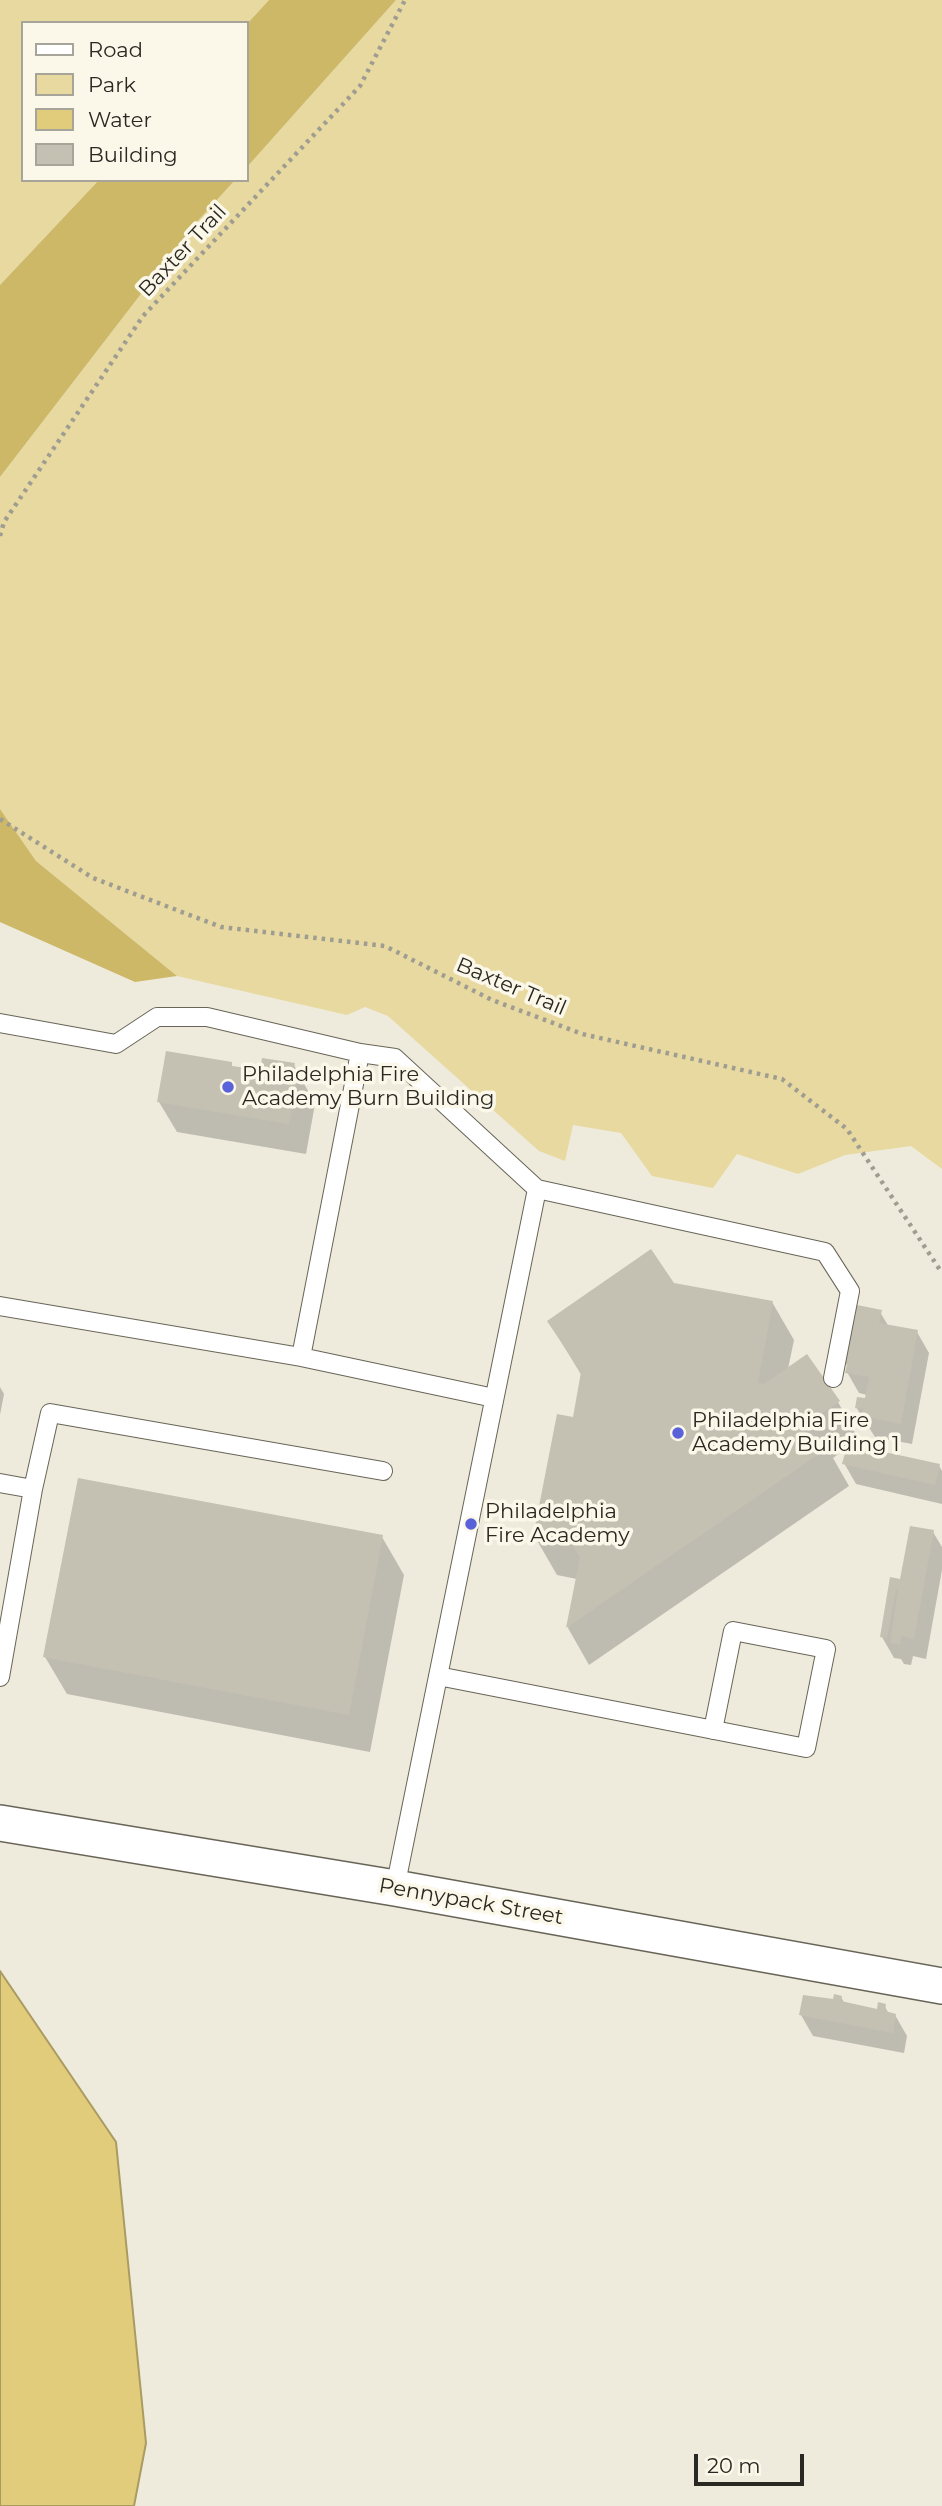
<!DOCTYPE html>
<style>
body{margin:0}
#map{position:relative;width:942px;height:2506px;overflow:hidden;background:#eeebdc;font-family:Montserrat,sans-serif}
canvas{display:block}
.legend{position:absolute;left:21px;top:21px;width:228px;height:161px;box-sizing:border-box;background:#fbf8e9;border:2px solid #a7a59a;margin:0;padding:9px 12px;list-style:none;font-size:21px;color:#2a2823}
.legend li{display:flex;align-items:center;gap:14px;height:35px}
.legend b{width:35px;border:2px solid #a7a59a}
.scale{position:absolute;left:694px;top:2454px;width:110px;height:32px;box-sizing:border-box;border:4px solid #2a2823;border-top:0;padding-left:9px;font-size:21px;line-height:24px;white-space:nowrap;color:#2a2823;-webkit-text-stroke:5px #fbf8e9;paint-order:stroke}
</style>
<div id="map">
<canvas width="942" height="2506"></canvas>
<ul class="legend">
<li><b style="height:9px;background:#fff"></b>Road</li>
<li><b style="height:19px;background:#e7d99f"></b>Park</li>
<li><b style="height:19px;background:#e1cc7b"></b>Water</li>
<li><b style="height:19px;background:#c4c0b2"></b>Building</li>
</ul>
<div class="scale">20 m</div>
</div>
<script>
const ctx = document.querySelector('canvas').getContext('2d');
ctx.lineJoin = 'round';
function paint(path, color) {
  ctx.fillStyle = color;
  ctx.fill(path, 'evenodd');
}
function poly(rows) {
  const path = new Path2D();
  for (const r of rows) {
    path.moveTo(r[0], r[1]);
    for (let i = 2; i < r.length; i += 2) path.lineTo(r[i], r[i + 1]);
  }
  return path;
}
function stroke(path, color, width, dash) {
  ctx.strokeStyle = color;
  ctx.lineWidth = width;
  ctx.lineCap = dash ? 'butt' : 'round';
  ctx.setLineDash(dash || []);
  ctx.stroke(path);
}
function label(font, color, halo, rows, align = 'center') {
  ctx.font = font + ' Montserrat,sans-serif';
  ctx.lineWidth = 7;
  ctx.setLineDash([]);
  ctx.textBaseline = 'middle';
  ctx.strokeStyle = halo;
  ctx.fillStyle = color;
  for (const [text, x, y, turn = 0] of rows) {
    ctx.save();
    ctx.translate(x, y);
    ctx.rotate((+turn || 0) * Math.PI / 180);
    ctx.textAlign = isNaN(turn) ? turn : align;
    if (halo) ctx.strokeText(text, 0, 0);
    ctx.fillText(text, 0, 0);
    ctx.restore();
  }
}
const green = poly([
 [0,0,269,0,247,24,23,23,23,180,99,180,0,285],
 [396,0,942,0,942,1169,911,1146,845,1155,798,1174,737,1154,713,1188,652,1176,621,1133,573,1125,565,1161,539,1151,388,1016,365,1007,347,1015,177,976,36,861,0,809,0,477,194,225,235,180,247,180,247,167]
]);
const forest = poly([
 [269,0,396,0,247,167,247,24],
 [99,180,235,180,194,225,0,477,0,285],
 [0,809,36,861,177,976,135,982,0,922]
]);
const water = poly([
 [0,1971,116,2142,146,2443,134,2506,0,2506,0,1971]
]);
const shadow = poly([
 [231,1064,233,1068,249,1070,294,1065,315,1104,306,1154,177,1132,159,1102],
 [673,1284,772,1302,794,1340,788,1369,838,1402,864,1449,939,1466,942,1471,942,1504,856,1484,844,1463,848,1447,833,1458,849,1486,589,1665,568,1628,577,1579,557,1575,535,1537,575,1419,582,1376,549,1322],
 [880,1312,889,1327,917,1332,929,1353,912,1444,875,1437,856,1407,866,1399,867,1395,859,1393,847,1372,848,1367,843,1359,855,1324],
 [0,1387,4,1394,0,1415],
 [933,1532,942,1547,942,1570,926,1659,913,1656,911,1665,904,1664,901,1659,894,1658,882,1637,892,1579,902,1581],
 [382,1537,404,1575,370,1752,67,1694,45,1657],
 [841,1997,845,2004,879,2011,884,2005,889,2014,895,2015,907,2036,904,2053,813,2036,801,2015]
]);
const building = poly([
 [166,1051,232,1062,232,1066,247,1068,249,1063,261,1065,262,1058,295,1063,293,1071,299,1072,289,1124,157,1102],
 [651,1249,674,1283,773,1301,758,1382,764,1384,807,1354,840,1401,805,1425,801,1442,829,1447,566,1628,580,1557,571,1544,533,1537,557,1414,573,1417,581,1372,547,1321],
 [857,1305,882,1310,879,1323,918,1330,901,1424,861,1416,863,1409,855,1408,857,1397,865,1398,869,1377,845,1373,848,1360,842,1359,849,1321,854,1322],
 [850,1435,859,1437,857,1446,940,1464,935,1485,842,1464],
 [78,1478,383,1535,349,1715,43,1657],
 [910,1526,934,1530,914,1639,901,1636,900,1645,890,1643,898,1590,896,1590,887,1638,880,1637,890,1577,900,1579],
 [834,1994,842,1996,841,2001,877,2009,878,2002,886,2004,885,2011,896,2014,893,2033,799,2015,803,1995,833,1999]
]);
const path = poly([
 [0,536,4,522,143,316,360,86,405,0],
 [0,819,93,878,221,927,385,946,492,1000,582,1034,782,1079,847,1129,942,1273]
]);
const lane = poly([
 [0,1023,116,1044,157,1017,207,1017,360,1053],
 [537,1189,825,1252,850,1291,833,1378],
 [0,1306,301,1357],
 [0,1483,33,1489,0,1677],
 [33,1489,50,1413,383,1471],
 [438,1676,806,1748,826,1649,733,1631,713,1730],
 [395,1888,537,1189,395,1058,360,1053,301,1357,494,1398]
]);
const street = poly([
 [0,1823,395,1888,942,1986]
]);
const markers = [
 [228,1087,7,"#5962d9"],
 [678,1433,7,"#5962d9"],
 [471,1524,7,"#5962d9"]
];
const streetNames = [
 ["Baxter Trail",183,251,-47],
 ["Baxter Trail",511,987,23],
 ["Pennypack Street",471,1902,10]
];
const poiNames = [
 ["Philadelphia Fire",242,1075],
 ["Academy Burn Building",242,1099],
 ["Philadelphia Fire",692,1421],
 ["Academy Building 1",692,1445],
 ["Philadelphia",485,1512],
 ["Fire Academy",485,1536]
];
paint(green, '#e7d99f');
paint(forest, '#ccb867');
paint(water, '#e1cc7b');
stroke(water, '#aa9b61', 2);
paint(shadow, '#0003');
paint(building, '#c4c0b2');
stroke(lane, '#686558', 20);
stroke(street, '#686558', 38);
stroke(path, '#9f9d92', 4.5, [3.5, 5]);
stroke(lane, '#fff', 18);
stroke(street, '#fff', 35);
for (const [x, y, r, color] of markers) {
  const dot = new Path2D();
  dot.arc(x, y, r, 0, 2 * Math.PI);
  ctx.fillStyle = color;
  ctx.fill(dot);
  stroke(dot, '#fbf8e9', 2.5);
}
label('21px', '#2a2823', '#fbf8e9', streetNames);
label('21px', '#2a2823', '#fbf8e9', poiNames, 'left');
</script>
